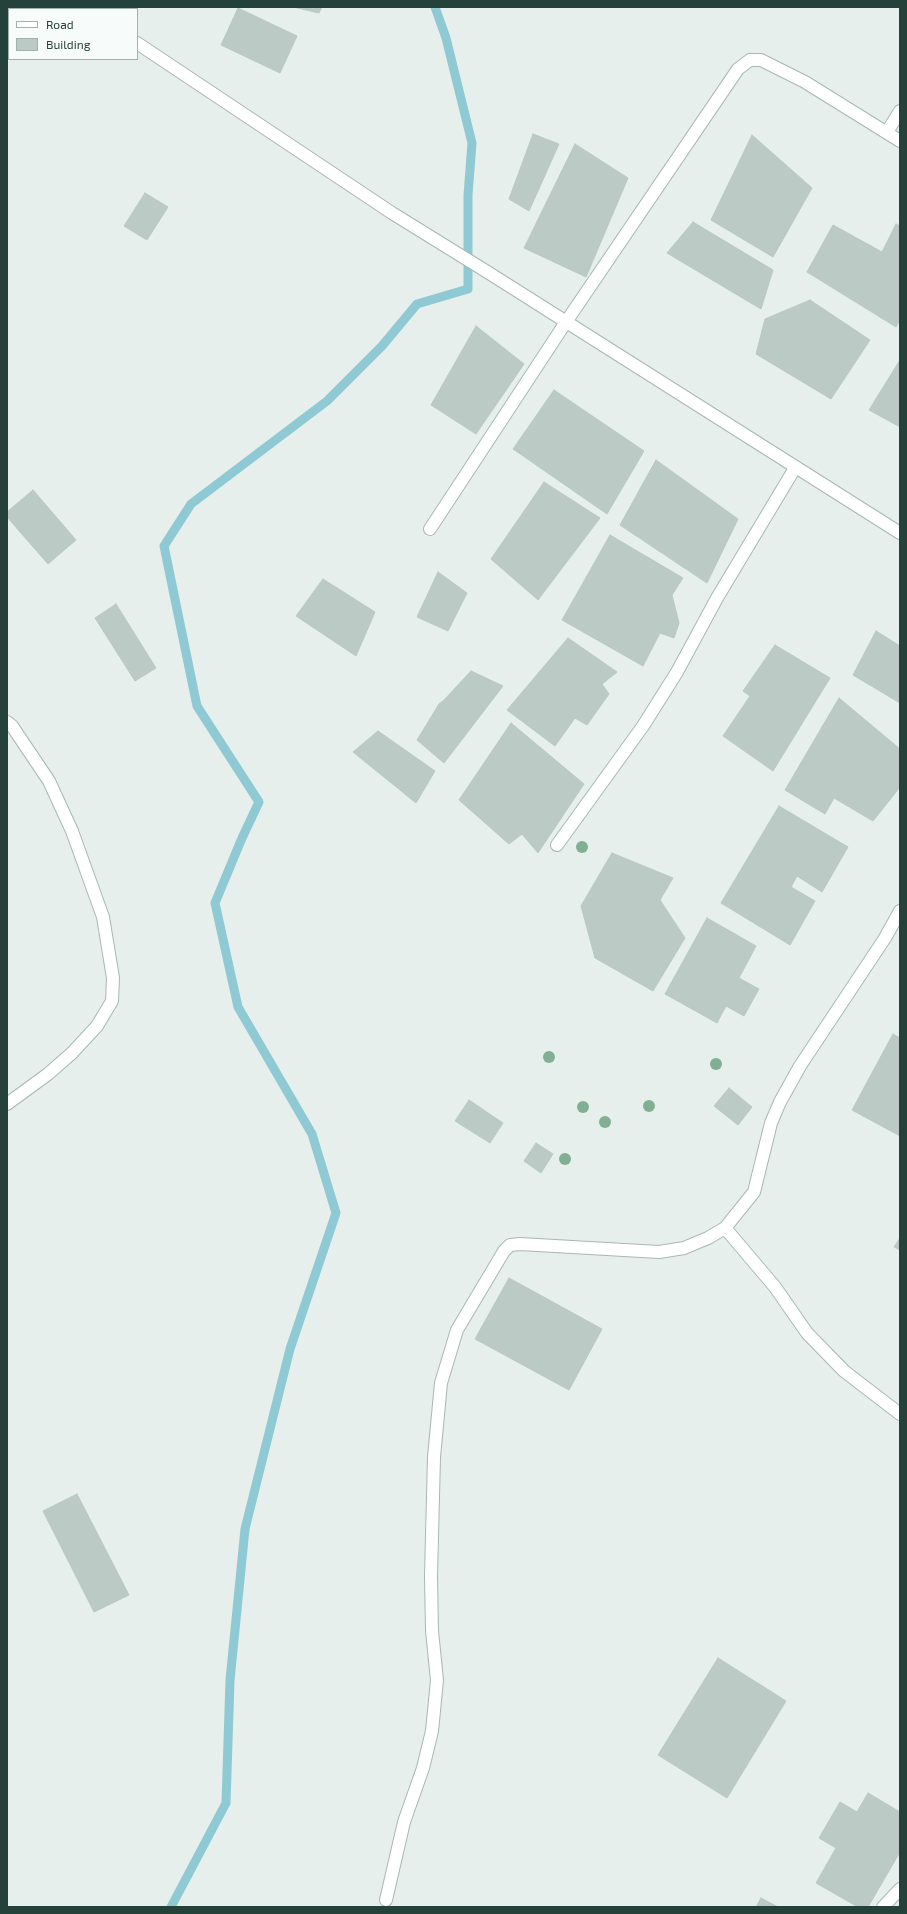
<!DOCTYPE html>
<style>
body{margin:0}
#map{position:relative;width:907px;height:1914px;overflow:hidden;background:#e6efeb;font-family:"Exo 2",sans-serif}
canvas{display:block}
.frame{position:absolute;inset:0;border:8px solid #24423a;pointer-events:none}
.legend{position:absolute;left:8px;top:8px;width:130px;height:52px;box-sizing:border-box;background:#f7fbf9;border:1px solid #a3b1ad;margin:0;padding:5px 7px;list-style:none;font-size:12px;color:#24423a}
.legend li{display:flex;align-items:center;gap:8px;height:20px}
.legend b{width:20px;border:1px solid #a3b1ad}
</style>
<div id="map">
<canvas width="907" height="1914"></canvas>
<div class="frame"></div>
<ul class="legend">
<li><b style="height:5px;background:#fff"></b>Road</li>
<li><b style="height:11px;background:#bbcac4"></b>Building</li>
</ul>
</div>
<script>
const ctx = document.querySelector('canvas').getContext('2d');
ctx.lineJoin = 'round';
function poly(rows) {
  const path = new Path2D();
  for (const r of rows) {
    path.moveTo(r[0], r[1]);
    for (let i = 2; i < r.length; i += 2) path.lineTo(r[i], r[i + 1]);
  }
  return path;
}
function stroke(path, color, width, dash) {
  ctx.strokeStyle = color;
  ctx.lineWidth = width;
  ctx.lineCap = dash ? 'butt' : 'round';
  ctx.setLineDash(dash || []);
  ctx.stroke(path);
}
function paint(path, color) {
  ctx.fillStyle = color;
  ctx.fill(path, 'evenodd');
}
const stream = poly([
 [171,1907,226,1803,230,1680,245,1529,290,1349,336,1213,312,1134,238,1007,215,903,242,838,259,802,197,706,164,546,191,504,327,401,382,346,417,304,468,289,468,195,472,143,446,38,435,7]
]);
const building = poly([
 [293,7,322,7,319,13,293,7],
 [238,8,297,36,280,73,221,45,238,8],
 [533,134,559,144,529,211,509,199,533,134],
 [752,135,812,188,773,257,711,220,752,135],
 [575,144,628,178,586,277,524,248,575,144],
 [145,193,168,207,147,240,124,226,145,193],
 [693,222,773,270,761,309,667,253,693,222],
 [896,224,900,226,900,320,896,327,807,272,833,225,882,252,896,224],
 [810,300,870,340,831,399,756,354,765,319,810,300],
 [476,326,524,364,476,434,431,405,476,326],
 [900,360,900,427,869,410,900,360],
 [554,390,644,451,607,514,513,449,554,390],
 [656,460,738,519,707,583,620,525,656,460],
 [544,482,600,518,538,600,491,559,544,482],
 [33,490,76,540,48,564,7,517,7,512,33,490],
 [610,535,683,578,672,595,679,623,674,638,660,633,643,666,562,620,610,535],
 [438,572,467,593,448,631,417,617,438,572],
 [323,579,375,612,356,656,296,616,323,579],
 [116,604,156,668,135,681,95,618,116,604],
 [876,631,900,646,900,703,853,675,876,631],
 [568,638,617,672,602,684,609,694,587,725,575,718,555,746,507,710,568,638],
 [775,645,830,678,773,771,723,736,750,696,743,691,775,645],
 [471,671,503,686,444,763,417,740,439,704,444,700,471,671],
 [839,698,900,749,900,787,873,821,834,798,825,814,785,790,839,698],
 [511,723,584,784,538,853,522,834,509,844,459,800,511,723],
 [378,731,435,771,416,803,353,752,378,731],
 [779,806,848,847,822,892,797,876,791,887,815,901,790,945,721,903,779,806],
 [612,853,673,878,660,900,685,938,653,991,595,958,581,906,612,853],
 [707,918,756,946,739,978,759,989,744,1016,726,1006,717,1023,665,994,707,918],
 [893,1034,900,1038,900,1136,852,1110,893,1034],
 [729,1088,752,1107,738,1125,714,1106,729,1088],
 [469,1100,503,1123,490,1143,455,1121,469,1100],
 [536,1143,553,1154,541,1173,524,1161,536,1143],
 [900,1238,900,1250,894,1247,900,1238],
 [509,1278,602,1329,569,1390,475,1339,509,1278],
 [77,1494,129,1595,94,1612,43,1511,77,1494],
 [718,1658,786,1701,727,1798,658,1755,718,1658],
 [868,1793,900,1812,900,1852,868,1907,858,1907,816,1883,836,1848,819,1838,840,1802,857,1812,868,1793],
 [761,1898,778,1907,756,1907,761,1898]
]);
const minor = poly([
 [83,7,86,9],
 [137,43,392,213,489,273,900,533],
 [887,132,900,111],
 [430,529,566,322,738,69,750,60,761,60,805,82,900,141],
 [7,722,12,726,49,781,72,831,103,917,113,978,112,1001,97,1026,72,1053,48,1074,7,1104],
 [557,845,643,726,677,672,717,598,795,468],
 [725,1228,775,1287,807,1333,844,1371,900,1414],
 [386,1900,404,1822,423,1768,432,1731,437,1680,432,1631,431,1576,434,1457,441,1383,457,1330,504,1251,510,1245,520,1244,659,1252,684,1248,708,1238,725,1228,754,1192,771,1123,780,1102,800,1066,885,938,900,911],
 [883,1907,900,1889]
]);
const trees = [
 [582,847],
 [549,1057],
 [716,1064],
 [649,1106],
 [583,1107],
 [605,1122],
 [565,1159]
];
stroke(stream, '#8ec9d4', 9);
paint(building, '#bbcac4');
stroke(building, '#b8c9c2', 1);
stroke(minor, '#a8b8b2', 14);
stroke(minor, '#fff', 12);
ctx.fillStyle = '#80af93';
for (const [x, y] of trees) {
  ctx.beginPath();
  ctx.arc(x, y, 6, 0, 2 * Math.PI);
  ctx.fill();
}
</script>
